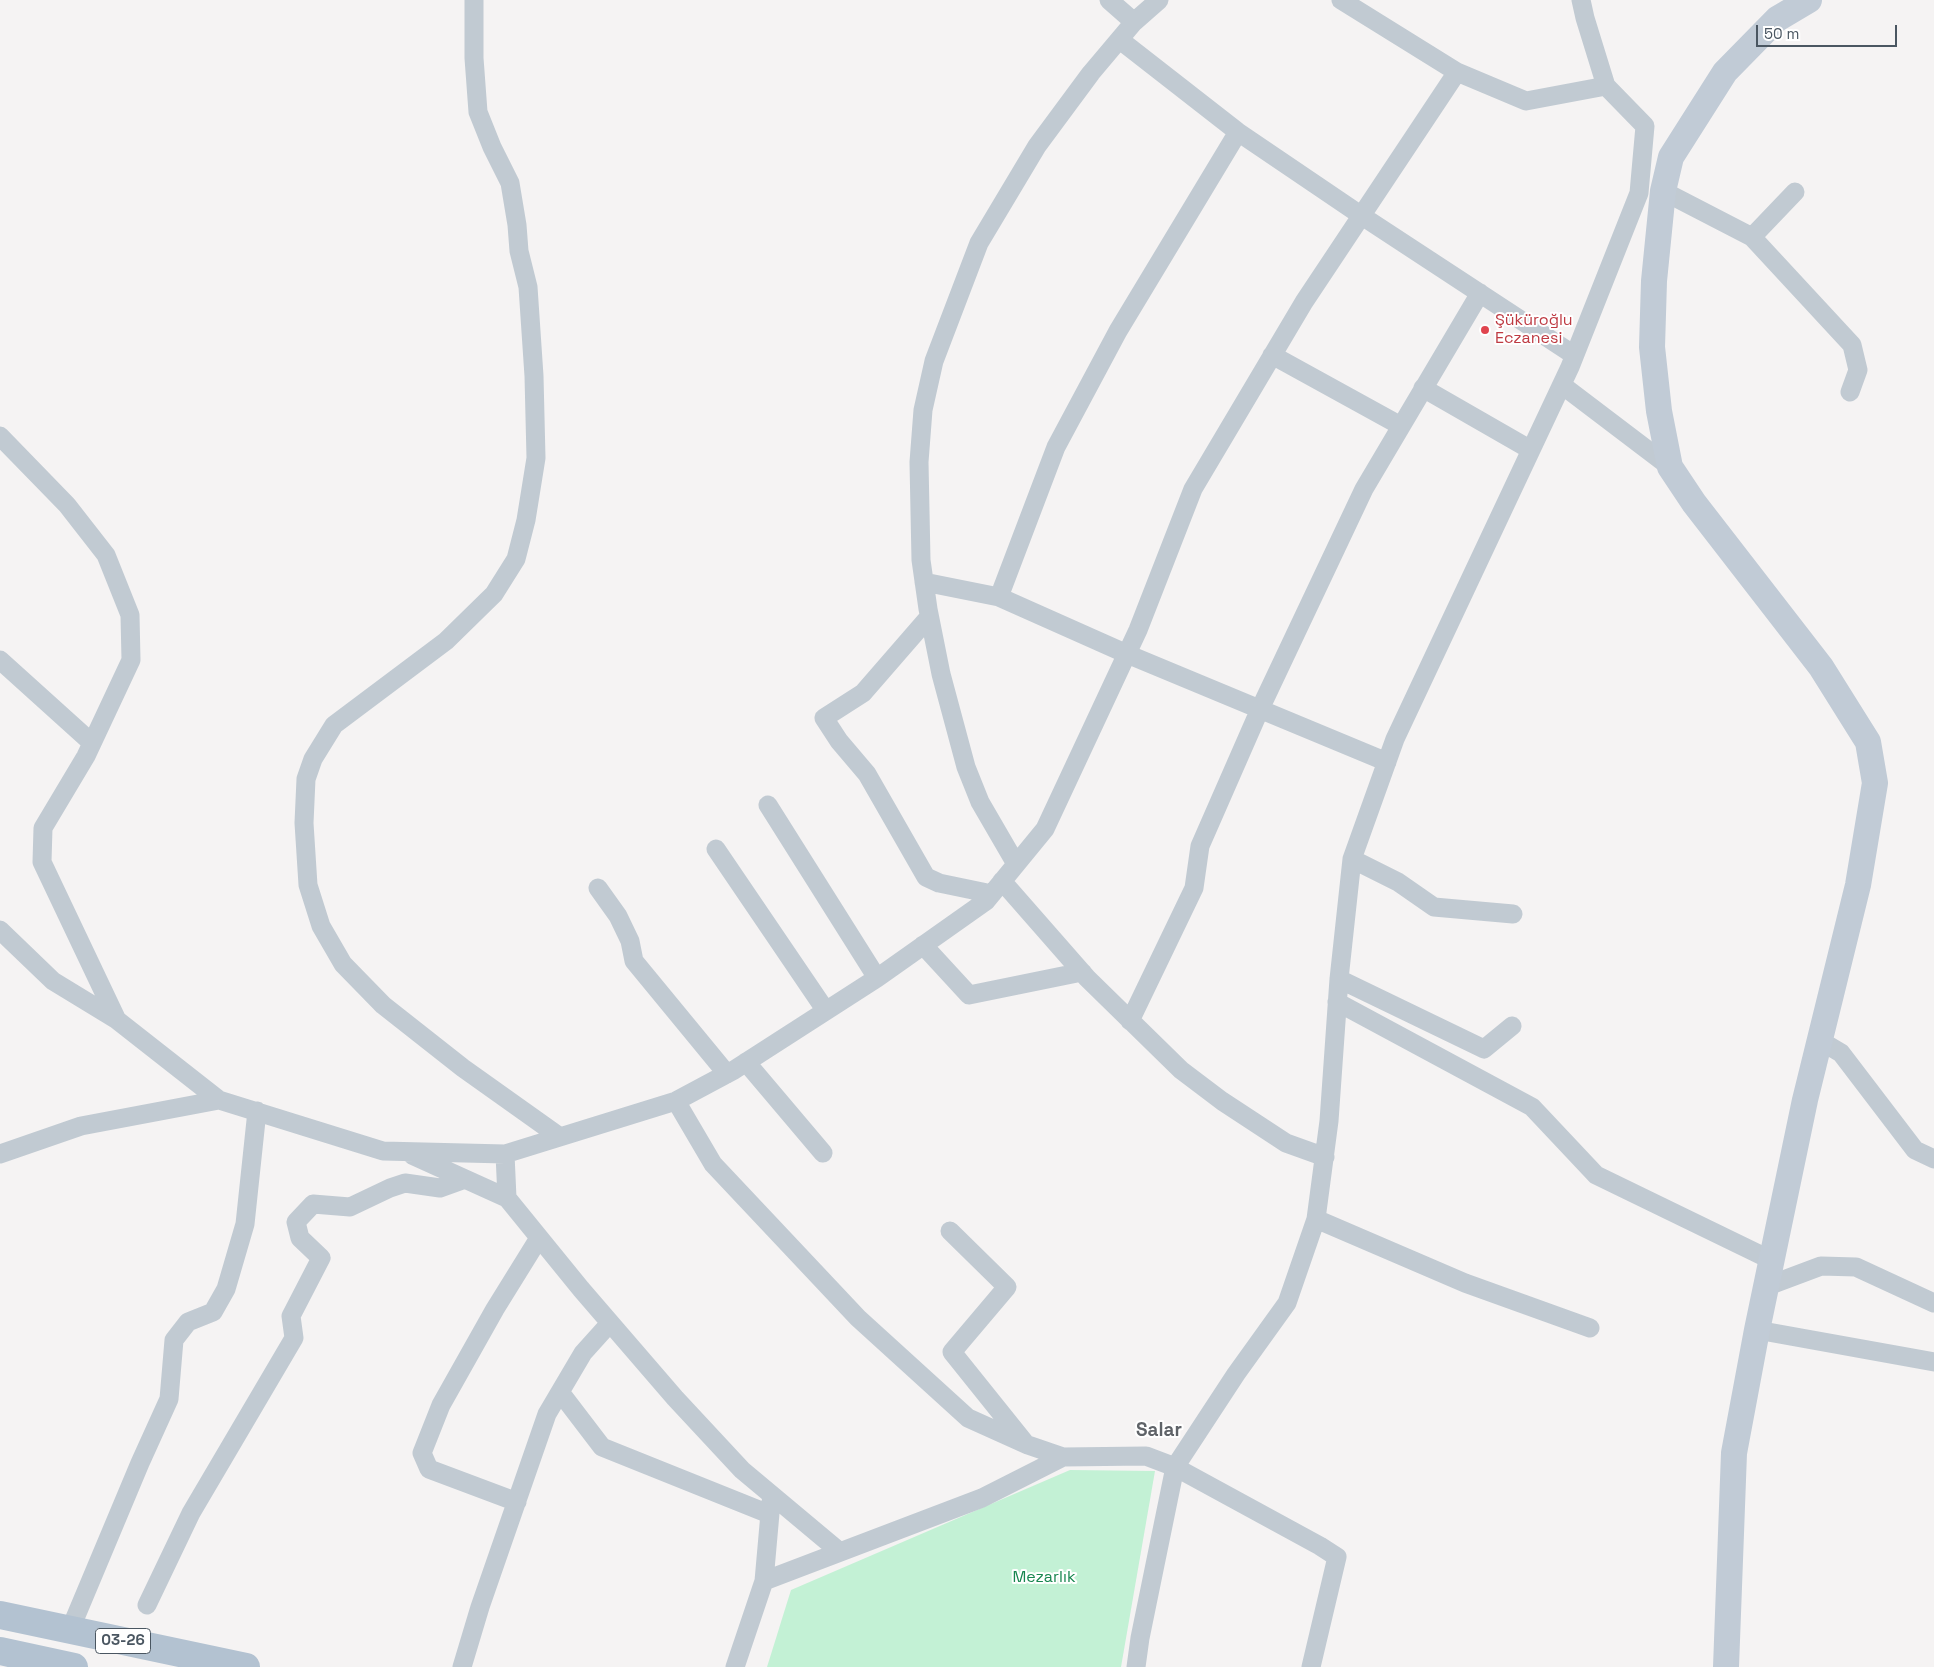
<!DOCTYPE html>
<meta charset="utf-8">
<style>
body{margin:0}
#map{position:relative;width:1934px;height:1667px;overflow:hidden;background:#f5f3f3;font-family:"Space Grotesk",sans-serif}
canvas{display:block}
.scale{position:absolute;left:1756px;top:25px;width:141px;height:22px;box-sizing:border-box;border:2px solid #4a5661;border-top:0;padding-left:6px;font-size:15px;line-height:18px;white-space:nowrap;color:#4a5661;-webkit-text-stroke:4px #fff;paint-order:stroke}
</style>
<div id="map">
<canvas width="1934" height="1667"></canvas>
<div class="scale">50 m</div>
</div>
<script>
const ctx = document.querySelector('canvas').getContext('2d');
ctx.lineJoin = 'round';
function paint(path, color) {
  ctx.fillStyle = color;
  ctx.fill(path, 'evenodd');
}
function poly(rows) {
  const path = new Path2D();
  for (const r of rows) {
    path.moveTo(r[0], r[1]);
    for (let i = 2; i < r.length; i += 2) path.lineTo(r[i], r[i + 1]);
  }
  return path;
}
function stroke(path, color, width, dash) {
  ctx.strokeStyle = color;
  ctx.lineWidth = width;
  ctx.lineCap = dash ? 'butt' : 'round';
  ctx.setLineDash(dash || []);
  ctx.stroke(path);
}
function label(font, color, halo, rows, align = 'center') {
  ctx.font = font + ' "Space Grotesk",sans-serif';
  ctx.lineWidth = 4;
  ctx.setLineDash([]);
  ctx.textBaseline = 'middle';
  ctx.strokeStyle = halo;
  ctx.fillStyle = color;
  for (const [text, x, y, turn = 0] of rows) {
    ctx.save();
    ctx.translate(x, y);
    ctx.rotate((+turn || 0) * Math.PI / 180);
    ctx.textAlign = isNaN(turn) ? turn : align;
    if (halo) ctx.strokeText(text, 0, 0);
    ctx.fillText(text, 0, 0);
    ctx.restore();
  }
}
const green = poly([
 [1070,1470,1155,1471,1121,1667,767,1667,791,1590]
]);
const street = poly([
 [474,0,474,58,478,112,492,147,510,183,517,225,519,251,528,287,534,376,536,458,526,520,516,559,494,594,446,641,334,725,313,759,306,779,304,823,308,885,321,926,343,964,383,1005,463,1068,560,1137],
 [1109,0,1134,22],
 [1341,0,1457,72,1526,101,1606,86],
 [1120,40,1238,132,1362,216,1574,355],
 [1663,191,1752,237,1852,345,1858,370,1850,392],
 [1752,237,1795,192],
 [1272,355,1401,426],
 [1562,385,1670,467],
 [1423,388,1531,450],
 [0,436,67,505,106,555,130,615,131,660,86,756,43,828,42,862,117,1020,219,1100,383,1151,505,1154,676,1101,734,1070,877,978,986,901,1045,829,1138,630,1193,489,1304,302,1457,72],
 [924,582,999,597,1127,654,1387,762],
 [999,597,1056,447,1118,331,1238,132],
 [929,617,863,693,824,718,839,741,867,774,926,877,939,883,992,894],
 [0,660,92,743],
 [768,805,877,978],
 [716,849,826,1011],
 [1352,859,1398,882,1434,907,1513,914],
 [1016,864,980,802,966,767,941,674,928,609,921,560,919,462,923,410,934,361,979,243,1037,146,1091,73,1134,22,1159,0],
 [1002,881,1087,978,1181,1070,1222,1101,1286,1143,1325,1157],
 [598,888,618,916,630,941,634,961,727,1074],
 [0,930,53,981,117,1020],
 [923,945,969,995,1082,972],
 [1339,979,1484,1049,1512,1026],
 [1337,1002,1532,1107,1596,1175,1771,1260],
 [1130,1021,1194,888,1200,846,1260,709,1364,489,1480,293],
 [1819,1040,1841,1053,1915,1150,1934,1159],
 [746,1062,823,1153],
 [676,1101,713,1164,858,1318,968,1418,1028,1445,1063,1457],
 [0,1154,81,1126,219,1100],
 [505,1154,507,1198,581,1289,675,1398,742,1470,840,1552],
 [412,1155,507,1198],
 [1316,1219,1465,1283,1590,1328],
 [950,1231,1007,1287,952,1352,1025,1443],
 [1765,1287,1821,1266,1856,1267,1934,1303],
 [1757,1330,1934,1362],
 [560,1392,602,1447,769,1514],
 [517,1502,429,1469,422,1453,441,1405,495,1309,539,1238],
 [764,1581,771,1502],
 [147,1605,191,1513,294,1338,291,1316,321,1258,300,1238,296,1222,313,1204,350,1207,390,1188,405,1183,440,1188,465,1179],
 [70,1630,140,1463,169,1399,174,1340,188,1322,213,1312,226,1289,245,1224,257,1111],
 [462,1667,480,1607,547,1414,583,1353,610,1323],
 [735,1667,764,1581,982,1498,1063,1457,1146,1456,1175,1467,1320,1546,1337,1557,1311,1667],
 [1136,1667,1140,1638,1175,1467,1236,1374,1287,1303,1316,1219,1329,1121,1339,979,1352,859,1395,739,1570,367,1639,193,1645,126,1606,86,1585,18,1581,0]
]);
const secondary = poly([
 [1726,1667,1734,1453,1757,1330,1805,1100,1858,885,1875,783,1868,742,1821,667,1694,503,1670,467,1659,411,1652,347,1654,281,1663,191,1671,157,1725,72,1777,19,1809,0]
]);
const primary = poly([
 [0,1615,246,1667],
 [0,1651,74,1667]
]);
const markers = [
 [1485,330,5,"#e0444e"]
];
const shields = [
 [123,1641,55]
];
const shieldNames = [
 ["03-26",123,1641]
];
const healthNames = [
 ["Şüküroğlu",1495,321],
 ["Eczanesi",1495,339]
];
const parkNames = [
 ["Mezarlık",1044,1578]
];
const quarterNames = [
 ["Salar",1159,1431]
];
paint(green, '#c3f1d5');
stroke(street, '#c1cad2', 19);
stroke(secondary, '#c1cbd6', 26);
stroke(primary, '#b3c2d1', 28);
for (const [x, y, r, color] of markers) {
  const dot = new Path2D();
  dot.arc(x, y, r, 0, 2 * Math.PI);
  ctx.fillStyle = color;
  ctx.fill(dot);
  stroke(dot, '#fff', 2);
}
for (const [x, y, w] of shields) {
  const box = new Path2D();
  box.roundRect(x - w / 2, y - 12.5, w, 25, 4);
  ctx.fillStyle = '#fff';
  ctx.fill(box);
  stroke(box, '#4a5661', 1);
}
label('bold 15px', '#4a5661', null, shieldNames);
label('16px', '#be3a42', '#fff', healthNames, 'left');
label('16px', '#17864f', '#fff', parkNames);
label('bold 19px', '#5f6368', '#fff', quarterNames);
</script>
